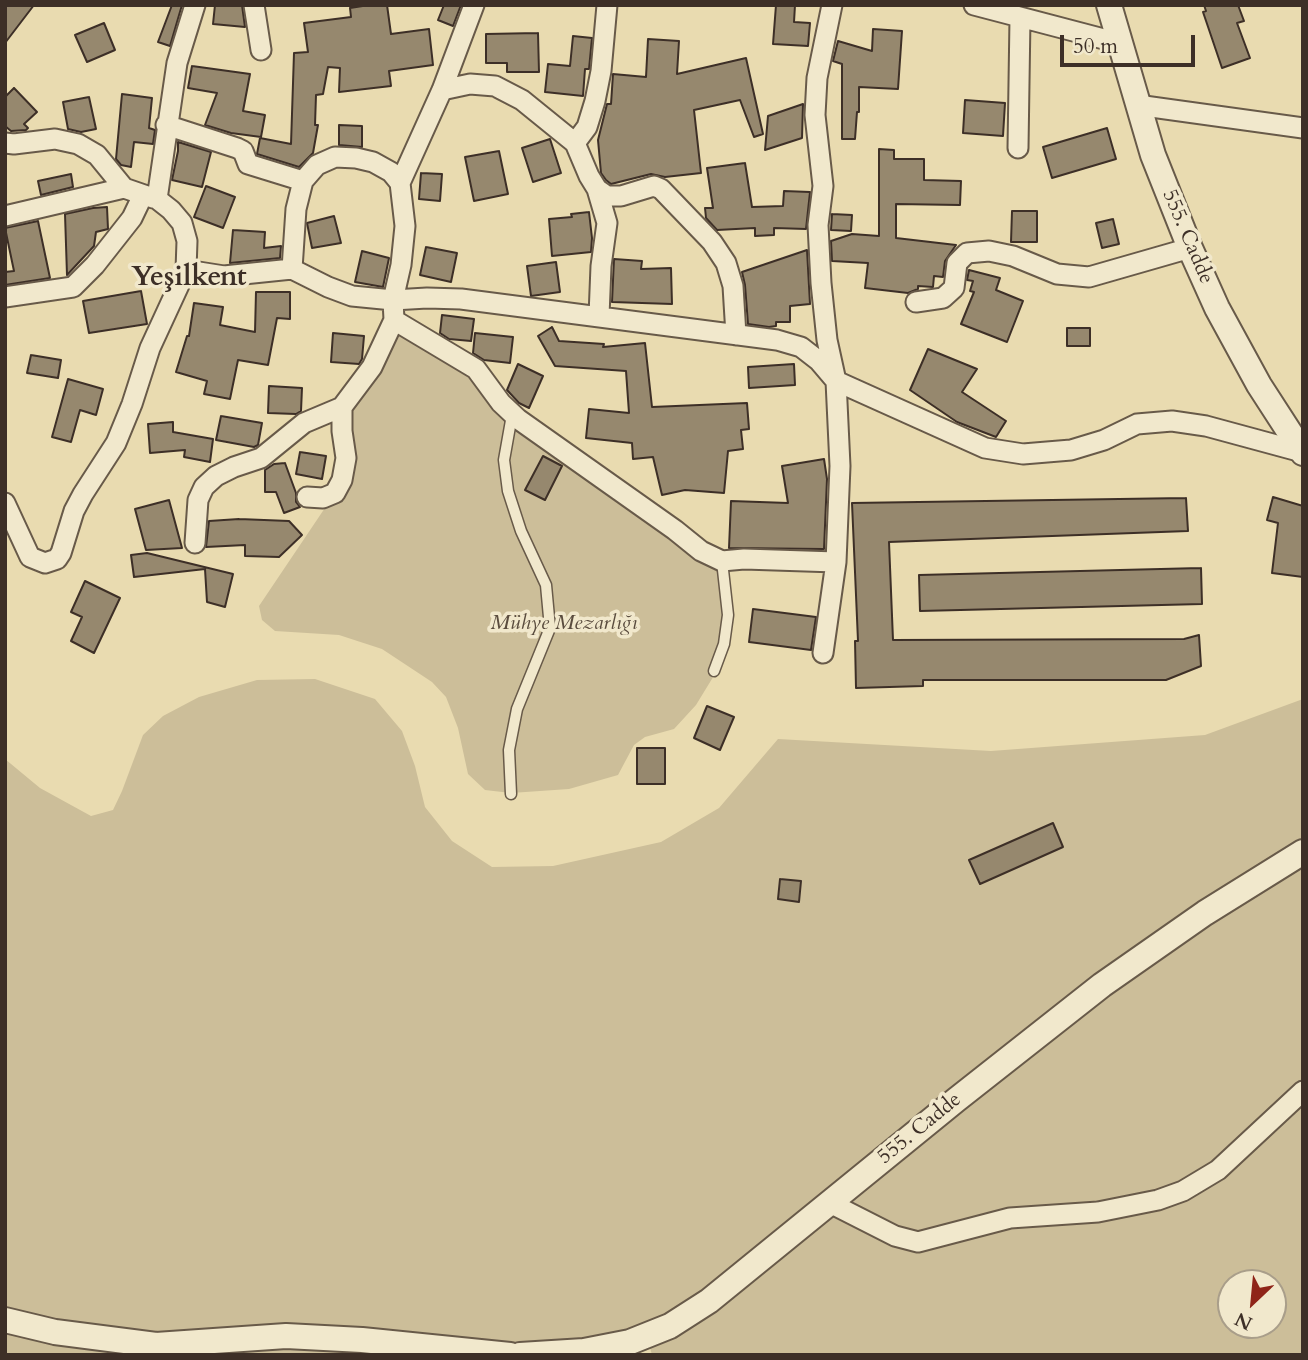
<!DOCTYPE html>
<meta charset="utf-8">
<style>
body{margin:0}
#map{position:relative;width:1308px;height:1360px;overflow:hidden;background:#e9dbb0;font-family:Cardo,serif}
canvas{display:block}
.frame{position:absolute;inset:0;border:7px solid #3d2f27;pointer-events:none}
.north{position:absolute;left:1217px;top:1269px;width:70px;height:70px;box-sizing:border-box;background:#f1e8cc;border:2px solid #a99e8a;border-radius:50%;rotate:206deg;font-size:19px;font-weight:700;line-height:28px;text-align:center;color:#3d2f27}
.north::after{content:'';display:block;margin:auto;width:24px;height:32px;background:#8f2418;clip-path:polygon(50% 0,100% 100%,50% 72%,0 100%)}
.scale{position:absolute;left:1060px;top:35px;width:135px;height:32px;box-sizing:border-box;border:4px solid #3d2f27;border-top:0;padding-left:9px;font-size:21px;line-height:24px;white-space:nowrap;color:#3d2f27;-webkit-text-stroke:5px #f1e8cc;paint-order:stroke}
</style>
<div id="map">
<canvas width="1308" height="1360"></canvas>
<div class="frame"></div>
<div class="north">N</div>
<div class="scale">50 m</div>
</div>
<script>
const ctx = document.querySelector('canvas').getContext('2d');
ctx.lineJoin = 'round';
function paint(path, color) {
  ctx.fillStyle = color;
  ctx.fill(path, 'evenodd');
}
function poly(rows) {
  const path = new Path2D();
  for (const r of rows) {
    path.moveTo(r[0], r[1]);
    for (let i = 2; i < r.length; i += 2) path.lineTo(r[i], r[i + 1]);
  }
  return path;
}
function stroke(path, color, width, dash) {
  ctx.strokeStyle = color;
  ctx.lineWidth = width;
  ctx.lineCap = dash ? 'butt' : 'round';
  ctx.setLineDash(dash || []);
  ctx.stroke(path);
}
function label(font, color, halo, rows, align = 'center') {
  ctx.font = font + ' Cardo,serif';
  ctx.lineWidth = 7;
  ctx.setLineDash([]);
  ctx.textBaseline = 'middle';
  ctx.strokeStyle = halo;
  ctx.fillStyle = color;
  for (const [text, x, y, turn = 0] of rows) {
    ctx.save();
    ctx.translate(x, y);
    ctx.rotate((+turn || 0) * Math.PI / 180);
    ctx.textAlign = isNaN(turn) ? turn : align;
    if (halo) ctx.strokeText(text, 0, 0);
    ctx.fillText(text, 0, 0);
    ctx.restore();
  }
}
const green = poly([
 [394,320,476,369,501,403,675,530,728,578,718,669,696,705,674,729,645,737,634,745,618,775,569,789,511,793,485,790,468,774,458,728,446,697,432,682,382,649,339,635,275,631,262,620,259,606,335,493,342,431],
 [315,679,375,699,402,731,415,766,425,807,452,841,492,867,553,866,661,842,719,808,778,739,991,751,1205,735,1303,699,1303,1355,652,1355,647,1336,391,1355,5,1355,5,759,40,788,91,816,113,810,122,791,143,735,163,716,199,697,257,680],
 [1231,1283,1273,1283,1273,1325,1231,1325]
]);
const building = poly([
 [5,5,34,5,5,43,5,5],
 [172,5,182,5,170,46,158,42,172,5],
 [215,5,242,5,245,27,213,24,215,5],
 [369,5,387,5,391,34,429,29,433,65,389,71,391,86,339,92,340,68,328,67,323,94,316,95,315,125,318,125,313,153,299,167,257,154,260,138,291,144,294,53,308,52,304,23,351,17,350,8,369,5],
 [444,5,461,5,453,26,438,20,444,5],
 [776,5,795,5,794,22,810,23,808,46,773,44,776,5],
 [1204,5,1238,5,1244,21,1237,23,1250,58,1222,68,1203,12,1206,11,1204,5],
 [104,23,115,50,87,62,75,35,104,23],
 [873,29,902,31,898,89,859,87,859,112,857,112,855,139,842,139,842,64,833,61,838,41,872,51,873,29],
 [538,33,539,72,507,72,507,63,486,63,486,34,538,33],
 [573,36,592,38,589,69,585,69,583,96,545,92,548,64,570,66,573,36],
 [648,39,679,41,677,74,746,58,763,134,754,137,740,100,694,110,701,173,665,177,651,174,611,184,606,180,601,173,598,140,607,104,611,104,613,74,646,77,648,39],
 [192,66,250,74,243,111,265,115,261,137,231,133,205,125,217,93,188,88,192,66],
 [14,88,37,112,24,124,28,128,26,130,11,131,5,126,5,97,14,88],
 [122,94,152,98,149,128,155,130,153,144,134,142,131,167,121,165,116,159,122,94],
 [89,97,96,129,81,132,68,129,63,102,89,97],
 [965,100,1005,103,1003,136,963,133,965,100],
 [803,104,802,138,765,150,768,116,803,104],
 [339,125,362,126,362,147,339,145,339,125],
 [1107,128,1116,159,1052,178,1043,147,1107,128],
 [550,139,561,173,533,182,522,148,550,139],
 [178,142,211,152,202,187,172,180,178,151,178,142],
 [879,149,894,150,894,159,924,159,924,180,961,181,960,205,896,204,896,238,956,245,945,261,943,277,934,276,933,287,918,286,918,289,908,293,865,288,868,263,832,261,831,241,852,234,879,236,879,149],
 [499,151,508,194,474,201,465,157,499,151],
 [745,163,752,207,783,206,784,191,810,192,806,229,774,228,774,235,755,236,755,228,717,230,706,218,705,208,713,208,707,168,745,163],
 [421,173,442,174,440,201,419,199,421,173],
 [71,174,73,187,41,195,38,181,71,174],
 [206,186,235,197,223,228,194,217,206,186],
 [107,207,108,229,96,232,94,246,67,275,65,214,93,208,107,207],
 [1012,211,1037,211,1037,242,1011,242,1012,211],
 [589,212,592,238,591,252,552,256,549,219,572,217,571,214,589,212],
 [832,214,852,215,851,231,831,230,832,214],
 [334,216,341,243,312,248,307,223,334,216],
 [1113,219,1119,244,1102,248,1096,223,1113,219],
 [38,221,50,278,5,285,5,272,14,271,5,228,38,221],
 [233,230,265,232,264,248,281,246,280,258,230,263,233,230],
 [426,247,457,253,451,282,420,275,426,247],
 [807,250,810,304,790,306,790,322,776,322,776,326,769,327,748,324,745,285,742,272,807,250],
 [362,251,389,258,383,287,355,282,362,251],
 [614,259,642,261,641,269,671,268,672,304,612,302,614,259],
 [556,262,560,292,531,296,527,266,556,262],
 [969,270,1000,278,996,290,1023,301,1007,342,961,324,974,292,970,291,973,281,967,280,969,270],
 [141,291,147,324,89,333,83,301,141,291],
 [256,292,290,292,290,319,277,318,268,365,238,360,230,399,204,394,207,381,176,372,187,336,189,336,194,303,223,307,220,325,255,332,256,292],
 [442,315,474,319,471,341,449,339,440,333,442,315],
 [552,327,559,341,604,344,603,347,645,343,652,407,747,403,749,429,741,430,743,449,728,451,724,493,685,490,662,495,653,457,633,459,632,443,586,438,589,409,629,413,626,371,555,366,538,336,552,327],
 [1067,328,1090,328,1090,346,1067,346,1067,328],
 [333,333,364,336,362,359,359,364,331,362,333,333],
 [475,333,513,337,510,363,484,360,473,353,475,333],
 [928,349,977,369,962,392,1006,421,996,437,957,422,910,390,928,349],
 [31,355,61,360,58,378,27,373,31,355],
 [518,364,543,376,529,408,519,403,507,390,518,364],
 [794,364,795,385,749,388,748,367,794,364],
 [68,379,103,389,96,415,80,410,71,442,52,437,68,379],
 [269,386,302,388,301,411,296,414,268,413,269,386],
 [221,416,262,423,258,445,254,447,216,440,221,416],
 [173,422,173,432,213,439,210,462,184,457,185,450,150,453,148,424,173,422],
 [300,452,326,456,322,479,296,474,300,452],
 [543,456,562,466,545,500,525,490,543,456],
 [824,459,827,479,824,549,729,548,731,501,788,503,782,466,824,459],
 [285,463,296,493,296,502,300,507,284,513,276,492,265,492,265,470,274,464,285,463],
 [1273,497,1303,506,1303,577,1272,573,1278,523,1267,520,1273,497],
 [1186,498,1188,531,889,542,893,640,1184,639,1199,635,1201,666,1166,680,923,680,923,686,856,688,855,641,858,641,852,503,1186,498],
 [169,500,182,548,146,550,135,509,169,500],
 [239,519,289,521,302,535,279,557,245,556,245,545,206,547,209,521,239,519],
 [147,553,233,574,225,607,207,602,205,569,134,577,131,555,147,553],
 [1201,568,1202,604,920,611,919,575,1201,568],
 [85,581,120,598,94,653,71,641,82,617,71,612,85,581],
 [753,609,816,617,811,650,749,642,753,609],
 [707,706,734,717,720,750,694,738,707,706],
 [637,748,665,748,665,784,637,784,637,748],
 [1053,823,1063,847,980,884,969,860,1053,823],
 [780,879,801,881,799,902,778,899,780,879]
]);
const service = poly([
 [714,671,724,644,728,615,722,561],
 [511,794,509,750,517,709,550,628,546,585,521,531,508,491,504,460,512,415]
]);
const minor = poly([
 [254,5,261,50],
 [974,5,1119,43],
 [442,90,470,84,495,86,522,100,575,143,589,176,597,189,607,196,621,196,654,186,661,189,712,242,726,263,733,286,736,335],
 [1137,105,1303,128],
 [166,125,237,148,243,151,248,164,303,181],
 [5,143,14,144,55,139,78,144,97,155,124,188],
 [575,143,587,127,595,101,601,71,607,5],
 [1018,148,1020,18],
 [597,189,607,223,601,266,599,316],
 [5,216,124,188,153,198],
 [292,269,296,209,303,181,317,165,335,157,356,158,373,162,391,172,400,183],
 [186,270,224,276,292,269,328,287,352,296,393,300,427,298,461,299,777,340,801,347,819,361,836,381,985,448,1023,454,1071,450,1104,440,1137,424,1172,421,1206,426,1302,452],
 [5,297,73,287,95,265,132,218,143,195],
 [916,302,943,298,954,288,957,263,967,253,989,251,1013,256,1057,274,1089,277,1190,248],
 [394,320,476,369,501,403,518,419,675,530,701,551,722,561,744,559,836,562],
 [307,497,323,498,335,493,342,480,346,458,342,431,342,407,372,367,394,320,393,300,401,265,405,226,400,183,442,90,474,5],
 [5,503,30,557,45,563,57,559,61,553,74,511,83,494,116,443,132,404,150,348,186,270,187,241,182,223,171,210,157,199,177,63,195,5],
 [195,543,198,500,204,487,216,476,234,467,261,458,304,423,342,407],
 [823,653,836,562,840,466,836,381,827,340,821,283,818,225,823,186,815,115,817,78,832,5],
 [830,1203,895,1236,918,1242,1010,1218,1098,1212,1158,1200,1183,1191,1218,1170,1303,1091]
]);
const tertiary = poly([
 [1109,5,1153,155,1190,248,1217,308,1259,385,1303,453],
 [5,1320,55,1332,156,1345,286,1336,362,1340,510,1355],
 [520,1355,584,1351,630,1342,670,1326,709,1301,956,1100,1102,985,1205,913,1303,852]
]);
const streetNames = [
 ["555. Cadde",1187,237,67],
 ["555. Cadde",920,1129,-39]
];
const parkNames = [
 ["Mühye Mezarlığı",564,624]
];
const districtNames = [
 ["Yeşilkent",189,279]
];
paint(green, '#ccbe99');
paint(building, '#96886e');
stroke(building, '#3d2f27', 2);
stroke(service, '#685a49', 13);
stroke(minor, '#685a49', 23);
stroke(tertiary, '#685a49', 28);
stroke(service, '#f1e8cc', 10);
stroke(minor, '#f1e8cc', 19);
stroke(tertiary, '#f1e8cc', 24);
label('21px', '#3d2f27', '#f1e8cc', streetNames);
label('italic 21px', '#5a4c3e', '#f1e8cc', parkNames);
label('bold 28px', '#3d2f27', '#f1e8cc', districtNames);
</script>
